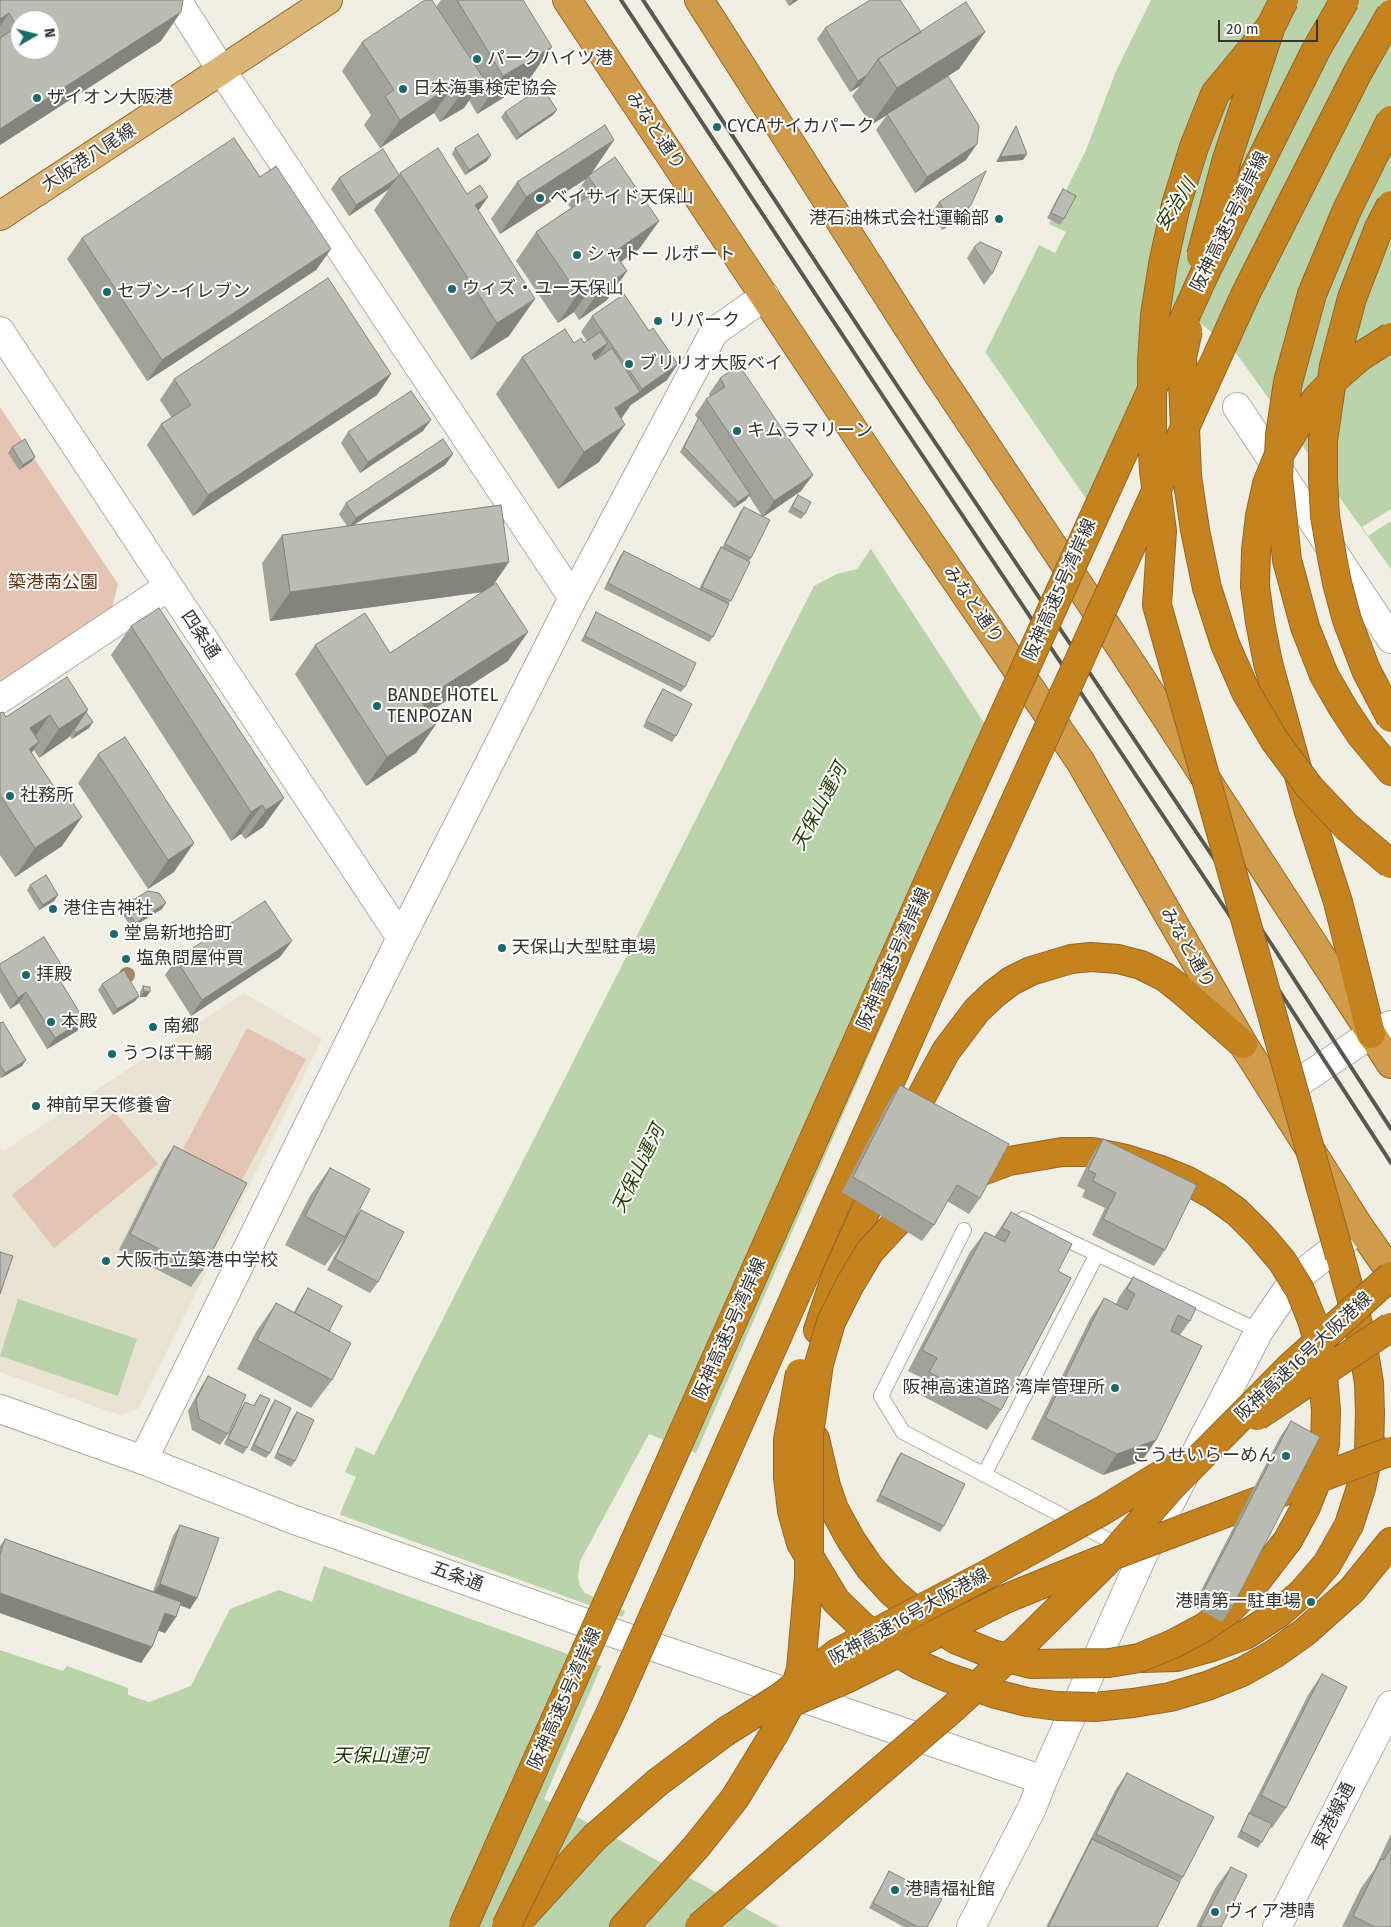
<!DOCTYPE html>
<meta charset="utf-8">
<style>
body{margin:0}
#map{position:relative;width:1391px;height:1927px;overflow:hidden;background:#f1eee4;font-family:"Fira Sans",sans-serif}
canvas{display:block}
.north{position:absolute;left:10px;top:10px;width:50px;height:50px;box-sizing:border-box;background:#fff;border:1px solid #aeaeac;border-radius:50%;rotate:82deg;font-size:14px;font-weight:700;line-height:20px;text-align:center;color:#353430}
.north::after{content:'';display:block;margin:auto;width:18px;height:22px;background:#1c696a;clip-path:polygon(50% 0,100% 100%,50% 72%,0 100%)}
.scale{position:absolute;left:1218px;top:20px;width:100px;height:22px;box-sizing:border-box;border:2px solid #353430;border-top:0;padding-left:6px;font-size:15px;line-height:18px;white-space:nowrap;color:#353430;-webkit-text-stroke:4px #fff;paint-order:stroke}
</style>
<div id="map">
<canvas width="1391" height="1927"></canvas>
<div class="north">N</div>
<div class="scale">20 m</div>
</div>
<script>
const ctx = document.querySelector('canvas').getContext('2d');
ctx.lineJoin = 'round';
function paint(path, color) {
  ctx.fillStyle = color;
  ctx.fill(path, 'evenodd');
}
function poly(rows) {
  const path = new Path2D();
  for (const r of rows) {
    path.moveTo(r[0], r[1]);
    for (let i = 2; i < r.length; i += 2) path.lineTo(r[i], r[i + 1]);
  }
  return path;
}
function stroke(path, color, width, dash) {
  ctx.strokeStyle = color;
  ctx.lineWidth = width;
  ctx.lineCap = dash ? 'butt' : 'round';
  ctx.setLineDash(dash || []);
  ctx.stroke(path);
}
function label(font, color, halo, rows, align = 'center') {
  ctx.font = font + ' "Fira Sans","Noto Sans JP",sans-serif';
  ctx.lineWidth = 4;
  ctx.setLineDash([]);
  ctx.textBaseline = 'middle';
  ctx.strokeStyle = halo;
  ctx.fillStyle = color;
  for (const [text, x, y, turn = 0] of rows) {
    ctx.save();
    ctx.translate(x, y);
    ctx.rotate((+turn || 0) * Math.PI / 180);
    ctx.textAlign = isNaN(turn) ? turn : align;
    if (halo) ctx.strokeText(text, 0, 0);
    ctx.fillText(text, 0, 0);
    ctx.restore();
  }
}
const built = poly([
 [244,993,322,1039,138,1409,119,1415,0,1372,0,1149,5,1150]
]);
const green = poly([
 [0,407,118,584,112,608,0,682],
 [247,1028,306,1059,240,1184,181,1153],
 [115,1112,158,1164,54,1248,12,1195]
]);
const water = poly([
 [1151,0,1391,0,1391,569,1236,353,1184,309,1002,749,696,1453,649,1434,580,1561,578,1578,580,1586,585,1593,625,1611,544,1799,780,1927,0,1927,0,1650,63,1671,67,1666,128,1688,128,1695,149,1702,191,1686,230,1609,279,1590,312,1602,343,1506,356,1477,345,1472,356,1447,374,1455,814,586,837,574,857,569,898,508,987,349,1039,245,1055,253,1066,232,1049,224,1086,150,1116,71],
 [18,1299,137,1339,118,1396,0,1356]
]);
const pier = poly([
 [984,350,1098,516,1003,752,869,546,896,507],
 [1391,509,1391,521,1368,536,1362,527],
 [338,1514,625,1618,604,1667,321,1565]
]);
const service = poly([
 [1023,1219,1259,1331],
 [964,1230,881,1396,903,1432,1124,1548],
 [984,1475,1097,1254]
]);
const minor = poly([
 [177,0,222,71],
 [1237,407,1391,639],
 [0,699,168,587],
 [1371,1034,1391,1025],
 [143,1460,292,1519,622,1636,1043,1780,1032,1808,971,1927]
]);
const tertiary = poly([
 [222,71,573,598],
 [0,331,401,938],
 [1277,1097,1371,1034],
 [0,1409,143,1460,401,938,573,598,714,332,765,296],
 [1043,1780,1142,1557,1259,1331,1293,1281,1355,1232],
 [1277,1927,1391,1705]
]);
const primary = poly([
 [0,216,328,0]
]);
const trunk = poly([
 [567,0,876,464,1080,761,1243,1044,1360,1228,1391,1272],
 [699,0,932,365,1125,654,1391,1064]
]);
const motorway = poly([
 [1268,663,1309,812,1338,902,1371,1034],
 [1324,675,1343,708,1361,735,1391,771],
 [912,1114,946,1051,977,1010,994,994,1011,981,1031,971,1071,959,1091,957,1118,959,1141,965,1165,977,1185,993,1243,1044],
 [818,1330,837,1273,867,1208],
 [815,1439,826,1486,834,1509,851,1540,870,1568,892,1592,920,1616,955,1639],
 [1143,1658,1176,1657,1212,1647,1245,1635,1278,1614,1303,1592,1327,1564,1349,1525,1361,1488,1369,1451,1370,1413,1369,1383,1363,1347,1355,1311,1340,1256],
 [1095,1707,1133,1703,1170,1697,1207,1686,1242,1672,1274,1654,1305,1632,1352,1590,1391,1542],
 [513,1927,595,1837,658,1782,725,1732],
 [624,1927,697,1846]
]);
const rail = poly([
 [621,0,892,410,1256,955,1391,1163],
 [643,0,902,393,1272,945,1391,1129]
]);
const motorwayBridge = poly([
 [1271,26,1215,94,1194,147,1176,205,1163,264,1155,315,1152,362,1152,429,1154,471,1162,531,1157,605,1340,1256],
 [1391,205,1379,228,1352,298,1334,366,1323,440,1323,479,1325,516,1332,557,1337,583,1347,620,1366,670,1391,718],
 [1201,256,1227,159,1271,26,1284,0],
 [1188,330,1182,357,1187,476,1195,530,1207,588,1225,644,1246,692,1275,741,1310,788,1347,827,1391,864],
 [1268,663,1260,622,1255,586,1256,550,1260,516,1267,484,1278,457,1295,429,1317,398,1338,376,1361,356,1391,337],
 [1324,675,1305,627,1287,560,1278,477,1280,435,1288,382,1312,294,1346,212,1391,120],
 [800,1373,788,1440,788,1477,792,1511,801,1543,836,1601,860,1624,882,1643,919,1665,944,1676,996,1694,1027,1702,1057,1706,1095,1707],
 [1257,1416,1391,1327],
 [955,1639,992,1654,1031,1664,1109,1663,1139,1658,1173,1644,1203,1628,1229,1610,1251,1588,1288,1540,1306,1507,1318,1477,1325,1444,1326,1411,1321,1351,1312,1320,1300,1290,1282,1261,1260,1235,1237,1212,1215,1196,1188,1181,1158,1169,1126,1159,1092,1152,1062,1152,1009,1161,963,1178],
 [786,1705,846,1679,1005,1599,1101,1560,1391,1451],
 [725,1732,779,1698,837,1653,984,1576,1102,1511,1182,1462],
 [697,1846,735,1798,774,1734,791,1702,801,1669,809,1577,809,1434,819,1364,831,1322,849,1286,870,1251,896,1223,924,1200],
 [463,1927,939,858,1204,275,1316,50,1345,0],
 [506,1927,610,1714,980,879,1246,293,1358,72,1391,14],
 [699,1927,951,1710,1024,1643,1106,1562,1172,1486,1289,1368,1391,1276]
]);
const trees = [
 [127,975]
];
const wall = poly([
 [0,0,161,41,0,145],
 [441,0,523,0,526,84,477,114,469,100,464,108,440,122,434,113,380,148,364,125,371,115,342,71,362,42,436,7],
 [785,0,798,0,789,6],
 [825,28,921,32,985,32,959,69,948,76,966,160,915,193,876,130,887,115,871,125,852,96,860,86,850,92,817,39],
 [505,112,553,115,516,140,501,117],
 [1016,126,1023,160,996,162,1012,132],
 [614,140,591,174,659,221,639,249,621,262,627,271,607,300,579,320,574,312,558,323,516,261,536,232,571,208,568,205,586,179,500,234,491,219,517,182],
 [455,148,487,161,465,175,452,154],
 [400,173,478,211,509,336,471,360,374,210,389,189,349,216,331,189,339,178,399,175],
 [260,177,331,249,316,270,147,381,67,259,82,238],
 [1063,189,1064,219,1060,225,1047,218,1059,195],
 [939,202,963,216,942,230,932,212],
 [974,247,992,274,984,285,967,258],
 [592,316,667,380,630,405,621,418,599,462,558,489,496,394,522,357,574,343,584,343,587,341,581,332],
 [391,374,377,395,193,516,147,445,161,424,172,418,160,400,174,379],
 [720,378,801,491,763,517,751,558,749,561,713,637,709,642,604,589,620,556,624,551,699,589,717,553,721,547,722,548,740,512,744,507,762,516,749,496,746,500,734,508,680,452,698,419,695,415,706,399,710,397,709,394],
 [423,431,360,473,341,443,348,432],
 [12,447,35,457,31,462,19,470,8,453],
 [453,454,445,465,354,525,509,562,492,586,508,661,429,712,436,724,416,753,366,786,295,674,315,645,390,653,484,592,270,621,262,563,282,535,347,526,339,514,346,503],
 [798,495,805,514,801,519,788,512,794,501],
 [596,612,685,687,681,692,581,641,593,618],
 [131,626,284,798,263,827,245,839,241,834,231,841,111,655],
 [663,689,676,736,672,742,643,727,659,695],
 [88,710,86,712,89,728,72,739,70,736,68,738,39,758,34,750,31,753,62,846,15,877,0,855,0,713,6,717],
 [125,737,174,872,148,889,78,783,98,754],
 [30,885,58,895,54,901,39,910,27,890],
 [125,905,162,909,131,928,121,911],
 [280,957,191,1016,165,975,176,959],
 [0,964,58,977,84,1020,77,1031,47,1049,19,1003,10,1009,0,992],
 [102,984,139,996,135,1001,113,1015,98,990],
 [143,986,150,992,146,997,140,997,140,992],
 [0,1023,22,1066,1,1078,0,1077],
 [900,1085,980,1198,969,1214,947,1201,934,1225,922,1241,842,1192,889,1101],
 [1103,1139,1165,1250,1154,1266,1092,1235,1105,1208,1082,1197,1085,1190,1077,1186,1092,1155],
 [174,1146,202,1271,191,1287,119,1250,163,1162],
 [330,1168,355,1217,361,1210,378,1282,370,1293,327,1270,343,1240,325,1266,285,1245,310,1196],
 [1011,1212,1058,1271,1001,1410,987,1430,915,1392,922,1378,908,1371,970,1252,985,1232,994,1237],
 [1133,1277,1190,1321,1180,1335,1142,1461,1103,1475,1031,1439,1090,1319,1104,1298,1116,1304,1119,1297],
 [308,1288,329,1331,332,1380,311,1408,237,1369,256,1332,276,1303,294,1312,301,1299],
 [208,1376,228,1434,220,1445,192,1430,188,1411,201,1387],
 [260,1395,247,1448,243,1454,224,1444,241,1408,245,1402,253,1406],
 [275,1400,270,1453,266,1458,250,1450,271,1406],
 [297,1412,295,1461,291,1467,274,1458,293,1417],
 [1291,1421,1233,1606,1222,1622,1193,1606,1280,1437],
 [901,1453,944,1526,940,1532,876,1501,897,1458],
 [180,1525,197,1598,190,1609,180,1605,176,1617,165,1633,158,1630,141,1663,0,1613,0,1546,5,1539,153,1591,173,1536],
 [1322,1674,1286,1808,1272,1828,1270,1827,1262,1842,1258,1848,1237,1837,1308,1695],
 [1127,1773,1183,1877,1180,1882,1157,1927,1046,1927,1116,1789],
 [1391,1834,1391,1927,1342,1927,1361,1888,1374,1870],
 [1231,1867,1221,1927,1196,1927,1216,1887],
 [889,1871,927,1927,904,1927,869,1908,886,1877]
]);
const shadedWall = poly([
 [793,0,798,0,789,6],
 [181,12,161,41,0,145,0,129],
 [9,13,0,26,0,19],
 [985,32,959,69,871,125,897,88],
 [552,47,526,84,477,114,503,76],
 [867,75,860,86,850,92,858,81],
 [484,79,464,108,440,122,461,94],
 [454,84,434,113,380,148,400,120],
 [557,110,553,115,516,140,520,135],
 [614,140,589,177,588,176,586,179,500,234,526,197],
 [977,144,966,160,915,193,927,177],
 [1027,154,1023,160,996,162,1000,157],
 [491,155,487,161,465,175,469,170],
 [397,178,389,189,349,216,356,205],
 [488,197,462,234,475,205],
 [971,205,963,216,942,230,950,219],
 [659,221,639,249,594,280,614,252],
 [331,249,316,270,147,381,162,360],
 [627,271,607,300,579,320,599,291],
 [594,283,574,312,558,323,578,294],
 [535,299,509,336,471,360,497,323],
 [608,343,582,380,592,354],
 [678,364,667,380,631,405,642,389],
 [391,374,377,395,193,516,208,495],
 [640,392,614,429,615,408],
 [431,420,423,431,360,473,368,462],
 [625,425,599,462,558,489,584,452],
 [453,454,445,465,349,528,356,518],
 [35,457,31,462,19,470,23,465],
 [813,475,801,491,763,517,774,501],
 [750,494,746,500,734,508,738,502],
 [509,562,489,591,270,621,290,592],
 [528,632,508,661,401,730,421,701],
 [88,710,68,738,39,758,59,729],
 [50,715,30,744,30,728],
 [93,722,89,728,72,739,76,733],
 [436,724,416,753,366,786,387,757],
 [39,742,19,771,29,749],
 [284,798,263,827,245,839,266,810],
 [262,805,241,834,231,841,251,812],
 [82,817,62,846,15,877,35,848],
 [194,843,174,872,148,889,168,860],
 [58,895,54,901,39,910,43,905],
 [166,903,162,909,131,928,135,923],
 [292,941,280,957,191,1016,202,1000],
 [64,969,56,980,56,974],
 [144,991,150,992,146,997,140,997],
 [26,992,19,1003,10,1009,18,998],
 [139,996,135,1001,113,1015,117,1009],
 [84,1020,77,1031,47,1049,55,1038],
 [26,1060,22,1066,1,1078,5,1073],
 [1156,1440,1142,1461,1103,1475,1117,1454],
 [160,1584,197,1598,190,1609,152,1595],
 [0,1593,152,1647,141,1663,0,1613],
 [165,1613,176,1617,165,1633,153,1629]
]);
const building = poly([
 [0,0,183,0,181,12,0,129,0,38,17,27,9,13,0,19,0,0],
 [20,20,50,20,50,50,20,50,20,20],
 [425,0,432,0,484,79,461,94,454,84,400,120,385,96,394,90,362,42,425,0],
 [457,0,523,0,552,47,503,76,457,0],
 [870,0,900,0,921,32,878,59,867,75,858,81,825,28,870,0],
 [966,2,985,32,897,88,878,59,966,2],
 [948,76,979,126,977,144,927,177,887,114,948,76],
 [542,87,557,110,520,135,505,112,542,87],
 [605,125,614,140,526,197,517,182,605,125],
 [1016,126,1027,154,1000,157,1016,126],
 [478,134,491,155,469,170,455,148,478,134],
 [234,138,260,177,276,166,331,249,162,360,82,238,234,138],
 [438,148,467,194,480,185,488,197,475,205,535,299,497,323,400,173,438,148],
 [383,149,399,175,397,178,356,205,339,178,383,149],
 [615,157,659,221,614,252,627,271,599,291,594,283,578,294,536,232,598,190,588,176,615,157],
 [986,171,971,205,950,219,939,202,986,171],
 [1063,189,1076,196,1064,219,1051,213,1063,189],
 [980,242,1002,252,992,274,974,247,980,242],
 [328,278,391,374,208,495,161,424,191,405,174,379,328,278],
 [624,294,649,331,653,328,678,364,642,389,592,316,624,294],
 [565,329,574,343,581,338,584,343,600,332,608,343,592,354,595,360,612,348,640,392,615,408,625,425,584,452,522,357,565,329],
 [739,365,813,475,774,501,706,399,725,387,720,378,739,365],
 [411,391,431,420,368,462,348,432,411,391],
 [699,417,750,494,738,502,684,447,699,417],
 [25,439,35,457,23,465,12,447,25,439],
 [443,439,453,454,356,518,346,503,443,439],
 [798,495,811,502,805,514,792,507,798,495],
 [501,505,509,562,290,592,282,535,501,505],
 [744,507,770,520,751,558,725,544,744,507],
 [721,547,750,562,731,601,702,587,721,547],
 [624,551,729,604,713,637,608,583,624,551],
 [496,583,528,632,421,701,436,724,387,757,315,645,365,613,390,653,496,583],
 [159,608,284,798,266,810,262,805,251,812,131,626,159,608],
 [596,612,696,663,685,687,585,636,596,612],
 [67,677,88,710,59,729,50,715,30,728,39,742,29,749,56,790,62,786,82,817,35,848,0,795,0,713,3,712,6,717,67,677],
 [663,689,692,704,676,736,646,721,663,689],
 [86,712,93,722,76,733,74,730,86,712],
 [125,737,194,843,168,860,98,754,125,737],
 [46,875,58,895,43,905,30,885,46,875],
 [148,891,159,893,166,903,135,923,125,905,148,891],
 [265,901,292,941,202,1000,176,959,265,901],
 [44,937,64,969,56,974,84,1020,55,1038,26,992,18,998,0,968,0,964,44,937],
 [124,970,139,996,117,1009,102,984,124,970],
 [143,986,150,987,150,992,144,991,143,986],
 [3,1022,26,1060,5,1073,0,1065,0,1023,3,1022],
 [900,1085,1009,1144,980,1198,957,1185,934,1225,853,1177,900,1085],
 [1103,1139,1197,1185,1165,1250,1103,1219,1116,1193,1093,1181,1096,1174,1088,1170,1103,1139],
 [174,1146,247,1183,202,1271,130,1234,174,1146],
 [330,1168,370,1189,345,1237,305,1216,330,1168],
 [361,1210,404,1232,378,1282,335,1259,361,1210],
 [1011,1212,1072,1244,1058,1271,1071,1278,1001,1410,929,1372,937,1358,922,1350,985,1232,1005,1242,1010,1232,1002,1228,1011,1212],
 [0,1252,13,1256,0,1294,0,1252],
 [1133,1277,1196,1308,1190,1321,1178,1315,1171,1331,1202,1346,1156,1440,1117,1454,1045,1418,1104,1298,1127,1310,1135,1294,1127,1289,1133,1277],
 [308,1288,342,1306,329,1331,295,1313,308,1288],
 [276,1303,351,1343,332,1380,257,1340,276,1303],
 [208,1376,246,1395,228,1434,199,1419,196,1400,208,1376],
 [260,1395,270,1399,247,1448,228,1439,245,1402,254,1406,260,1395],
 [275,1400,291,1408,270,1453,254,1445,275,1400],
 [297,1412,314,1420,295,1461,277,1453,297,1412],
 [1291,1421,1320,1437,1233,1606,1204,1590,1291,1421],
 [901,1453,965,1484,944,1526,880,1495,901,1453],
 [180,1525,219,1538,197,1598,160,1584,180,1525],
 [5,1539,181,1602,176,1617,165,1613,152,1647,0,1593,0,1554,5,1539],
 [1322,1674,1347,1687,1286,1808,1261,1795,1322,1674],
 [1127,1773,1214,1817,1183,1877,1096,1834,1127,1773],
 [1249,1813,1272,1824,1262,1842,1241,1831,1249,1813],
 [1092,1839,1180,1882,1157,1927,1048,1927,1092,1839],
 [1391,1847,1391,1927,1375,1927,1353,1916,1381,1859,1384,1860,1391,1847],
 [1231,1867,1247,1875,1221,1927,1200,1927,1231,1867],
 [889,1871,942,1899,927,1927,918,1927,873,1903,889,1871]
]);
const markers = [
 [477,59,5,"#1c696a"],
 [403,89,5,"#1c696a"],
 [37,98,5,"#1c696a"],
 [717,127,5,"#1c696a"],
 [540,198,5,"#1c696a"],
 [999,219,5,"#1c696a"],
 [577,255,5,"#1c696a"],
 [452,289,5,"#1c696a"],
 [107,292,5,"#1c696a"],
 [658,321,5,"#1c696a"],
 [629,364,5,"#1c696a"],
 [737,431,5,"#1c696a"],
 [377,706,5,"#1c696a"],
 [10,796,5,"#1c696a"],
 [53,909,5,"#1c696a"],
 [114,934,5,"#1c696a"],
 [502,948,5,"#1c696a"],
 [126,959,5,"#1c696a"],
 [26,975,5,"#1c696a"],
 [51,1022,5,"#1c696a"],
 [153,1027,5,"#1c696a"],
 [112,1054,5,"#1c696a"],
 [36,1106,5,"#1c696a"],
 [106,1261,5,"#1c696a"],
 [1115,1388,5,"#1c696a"],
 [1286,1456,5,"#1c696a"],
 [1311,1602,5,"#1c696a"],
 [895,1890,5,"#1c696a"],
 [1215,1912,5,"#1c696a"]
];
const poiNames = [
 ["パークハイツ港",487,59],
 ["日本海事検定協会",413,89],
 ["ザイオン大阪港",47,98],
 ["CYCAサイカパーク",727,127],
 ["ベイサイド天保山",550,198],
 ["港石油株式会社運輸部",989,219,"right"],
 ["シャトー ルポート",587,255],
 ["ウィズ・ユー天保山",462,289],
 ["セブン-イレブン",117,292],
 ["リパーク",668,321],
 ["ブリリオ大阪ベイ",639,364],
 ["キムラマリーン",747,431],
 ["BANDE HOTEL",387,696],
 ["TENPOZAN",387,717],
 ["社務所",20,796],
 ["港住吉神社",63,909],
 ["堂島新地拾町",124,934],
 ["天保山大型駐車場",512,948],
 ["塩魚問屋仲買",136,959],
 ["拝殿",36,975],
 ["本殿",61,1022],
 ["南郷",163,1027],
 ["うつぼ干鰯",122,1054],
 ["神前早天修養會",46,1106],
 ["大阪市立築港中学校",116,1261],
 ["阪神高速道路 湾岸管理所",1105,1388,"right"],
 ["こうせいらーめん",1276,1456,"right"],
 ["港晴第一駐車場",1301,1602,"right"],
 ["港晴福祉館",905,1890],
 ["ヴィア港晴",1225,1912]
];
const streetNames = [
 ["みなと通り",655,131,56],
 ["大阪港八尾線",89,158,-33],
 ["阪神高速5号湾岸線",1230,222,-64],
 ["阪神高速5号湾岸線",1060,590,-66],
 ["みなと通り",973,605,55],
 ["四条通",200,635,56],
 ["みなと通り",1187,948,60],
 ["阪神高速5号湾岸線",894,959,-66],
 ["阪神高速5号湾岸線",730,1329,-66],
 ["阪神高速16号大阪港線",1304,1357,-43],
 ["五条通",457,1577,20],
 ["阪神高速16号大阪港線",909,1617,-29],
 ["阪神高速5号湾岸線",565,1699,-66],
 ["東港線通",1334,1816,-63]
];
const parkNames = [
 ["築港南公園",53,583]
];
const waterNames = [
 ["安治川",1176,205,-57],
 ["天保山運河",820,807,-62],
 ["天保山運河",639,1169,-64],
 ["天保山運河",380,1757]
];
paint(built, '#e8e3d2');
paint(green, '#e4c5b4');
paint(water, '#bad3ab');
paint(pier, '#f1eee4');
stroke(service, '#aeaba2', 16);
stroke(minor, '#aeaba2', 30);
stroke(tertiary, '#aeaba2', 30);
stroke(primary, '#936726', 30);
stroke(trunk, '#936726', 30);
stroke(motorway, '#936726', 30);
stroke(service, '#fff', 14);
stroke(minor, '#fff', 28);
stroke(tertiary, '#fff', 28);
stroke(primary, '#dcb579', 28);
stroke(trunk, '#d09c4c', 28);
stroke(motorway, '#c58320', 28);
stroke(rail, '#585752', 4);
stroke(motorwayBridge, '#936726', 30, []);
stroke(motorwayBridge, '#c58320', 28);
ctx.fillStyle = '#a6876d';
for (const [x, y] of trees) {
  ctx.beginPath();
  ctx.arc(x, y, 8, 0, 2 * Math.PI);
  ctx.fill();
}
paint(wall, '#a1a29a');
paint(shadedWall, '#83847d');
paint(building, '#bbbcb3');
stroke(building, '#83847d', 1);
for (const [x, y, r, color] of markers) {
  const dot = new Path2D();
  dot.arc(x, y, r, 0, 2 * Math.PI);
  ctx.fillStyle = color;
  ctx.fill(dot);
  stroke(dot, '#fff', 2);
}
label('18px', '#353430', '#fff', poiNames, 'left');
label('18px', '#353430', '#fff', streetNames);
label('18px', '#69320c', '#fff', parkNames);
label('italic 19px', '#1e3d00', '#fff', waterNames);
</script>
